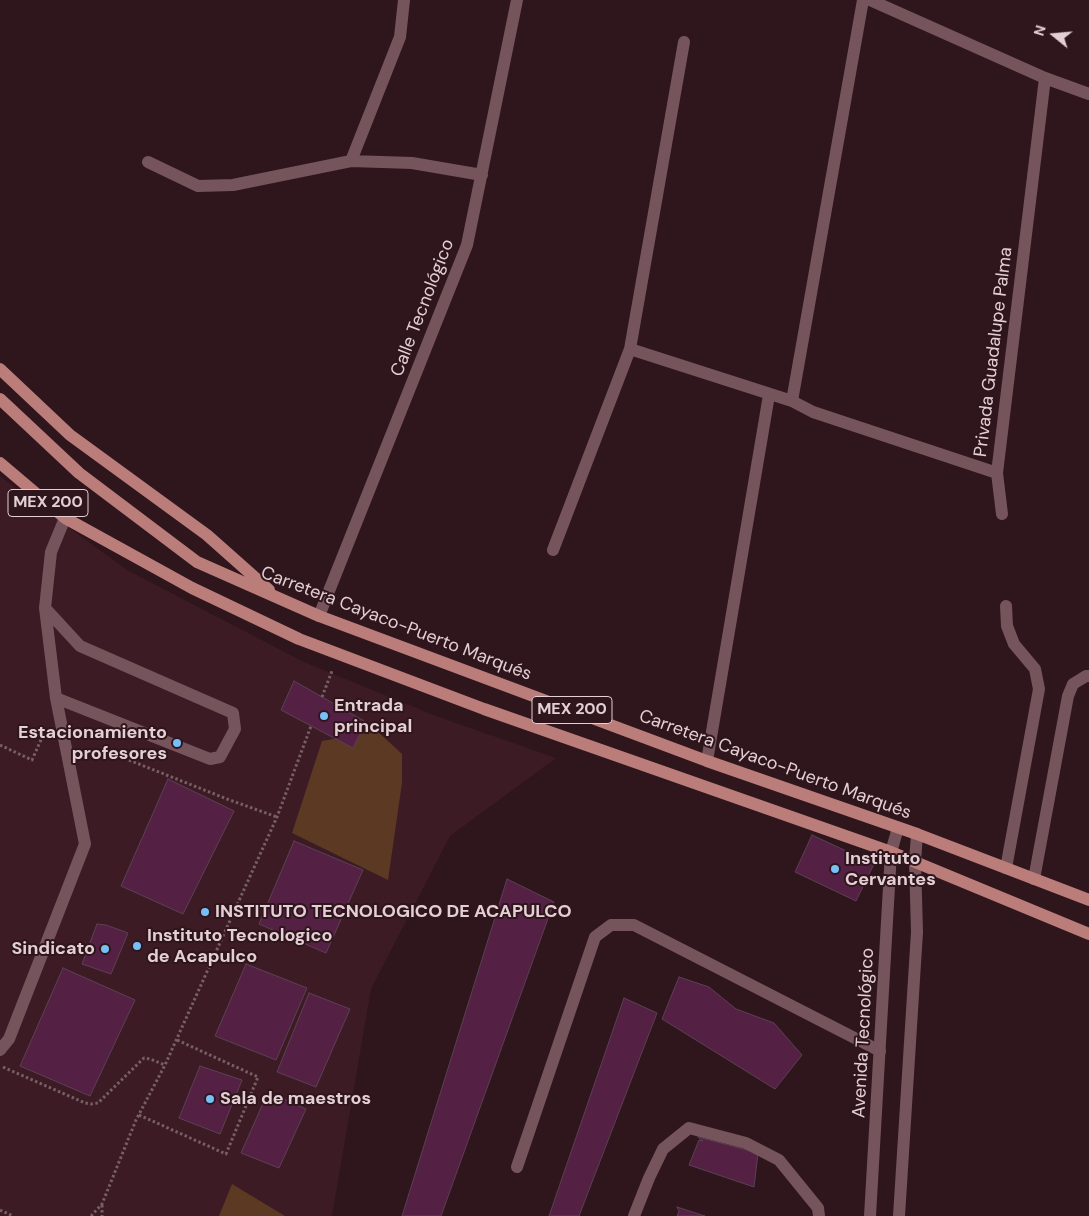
<!DOCTYPE html>
<meta charset="utf-8">
<style>
body{margin:0}
#map{position:relative;width:1089px;height:1216px;overflow:hidden;background:#2f151c;font-family:"DM Sans",sans-serif}
canvas{display:block}
.north{position:absolute;left:1029px;top:10px;width:50px;height:50px;-webkit-text-stroke:4px #2f151c;paint-order:stroke;rotate:287deg;font-size:14px;font-weight:700;line-height:20px;text-align:center;color:#e4d0d4}
.north::after{content:'';display:block;margin:auto;width:18px;height:22px;background:#e4d0d4;clip-path:polygon(50% 0,100% 100%,50% 72%,0 100%)}
</style>
<div id="map">
<canvas width="1089" height="1216"></canvas>
<div class="north">N</div>
</div>
<script>
const ctx = document.querySelector('canvas').getContext('2d');
ctx.lineJoin = 'round';
function paint(path, color) {
  ctx.fillStyle = color;
  ctx.fill(path, 'evenodd');
}
function poly(rows) {
  const path = new Path2D();
  for (const r of rows) {
    path.moveTo(r[0], r[1]);
    for (let i = 2; i < r.length; i += 2) path.lineTo(r[i], r[i + 1]);
  }
  return path;
}
function stroke(path, color, width, dash) {
  ctx.strokeStyle = color;
  ctx.lineWidth = width;
  ctx.lineCap = dash ? 'butt' : 'round';
  ctx.setLineDash(dash || []);
  ctx.stroke(path);
}
function label(font, color, halo, rows, align = 'center') {
  ctx.font = font + ' "DM Sans",sans-serif';
  ctx.lineWidth = 4;
  ctx.setLineDash([]);
  ctx.textBaseline = 'middle';
  ctx.strokeStyle = halo;
  ctx.fillStyle = color;
  for (const [text, x, y, turn = 0] of rows) {
    ctx.save();
    ctx.translate(x, y);
    ctx.rotate((+turn || 0) * Math.PI / 180);
    ctx.textAlign = isNaN(turn) ? turn : align;
    if (halo) ctx.strokeText(text, 0, 0);
    ctx.fillText(text, 0, 0);
    ctx.restore();
  }
}
const built = poly([
 [0,476,27,497,127,570,304,662,436,716,556,758,450,836,371,989,332,1216,0,1216]
]);
const green = poly([
 [377,731,402,754,402,783,388,880,292,833,322,741],
 [232,1184,285,1216,219,1216]
]);
const building = poly([
 [294,681,366,722,353,748,281,710,294,681],
 [168,779,234,811,183,914,121,886,168,779],
 [812,835,874,864,856,901,795,872,812,835],
 [294,841,363,870,326,953,259,924,294,841],
 [507,879,554,902,441,1216,402,1216,507,879],
 [97,924,106,925,128,933,111,974,82,964,97,924],
 [246,964,307,988,276,1060,215,1036,246,964],
 [63,968,135,1000,90,1096,20,1066,63,968],
 [679,977,709,987,736,1009,774,1023,802,1055,775,1089,662,1019,679,977],
 [309,993,350,1009,316,1087,277,1072,309,993],
 [624,998,657,1013,579,1216,549,1216,624,998],
 [200,1066,242,1080,220,1134,179,1118,200,1066],
 [268,1092,306,1109,279,1168,241,1153,268,1092],
 [698,1137,758,1153,754,1187,689,1165,699,1140,703,1141,698,1137],
 [677,1207,705,1216,677,1216,679,1211,677,1207]
]);
const path = poly([
 [322,697,332,671],
 [0,745,32,760,44,733],
 [101,749,227,799,277,817],
 [3,1067,85,1103,91,1104,98,1103,144,1058,150,1059,165,1065],
 [139,1115,226,1154,258,1077,177,1040],
 [102,1205,102,1216],
 [0,1210,13,1216],
 [91,1216,102,1204,136,1120,165,1065,237,905,277,817,311,726]
]);
const lane = poly([
 [45,608,80,646,233,713,235,729,220,757,210,759,56,698],
 [0,1050,9,1039,85,844,56,698,45,608,51,552,65,518]
]);
const street = poly([
 [870,0,1045,78,1089,94],
 [351,161,400,37,404,0],
 [148,162,198,186,233,185,351,161,412,163,482,175],
 [630,349,792,401,813,412,997,473],
 [792,401,863,0],
 [1002,514,997,473,1045,78],
 [553,550,630,349,684,42],
 [1006,606,1007,626,1014,644,1035,669,1039,689,1006,868],
 [319,616,467,245,517,0],
 [707,761,769,395],
 [1034,879,1068,696,1073,684,1086,676,1089,676],
 [517,1167,595,937,611,925,634,925,880,1051],
 [634,1216,649,1178,663,1149,689,1128,746,1143,779,1160,818,1208,819,1216]
]);
const secondary = poly([
 [870,1216,891,852,898,828],
 [899,1216,917,932,915,862,917,834]
]);
const primary = poly([
 [0,369,70,435,207,535,269,590],
 [0,399,79,473,197,562,319,616,707,761,917,834,1089,900],
 [0,463,65,518,192,588,299,639,484,709,891,852,1089,934]
]);
const markers = [
 [324,716,5,"#76c0f7"],
 [177,743,5,"#76c0f7"],
 [835,869,5,"#76c0f7"],
 [205,912,5,"#76c0f7"],
 [137,946,5,"#76c0f7"],
 [105,949,5,"#76c0f7"],
 [210,1099,5,"#76c0f7"]
];
const shields = [
 [48,503,80],
 [572,710,80]
];
const shieldNames = [
 ["MEX 200",48,503],
 ["MEX 200",572,710]
];
const streetNames = [
 ["Calle Tecnológico",423,308,-69],
 ["Privada Guadalupe Palma",994,352,-83],
 ["Carretera Cayaco-Puerto Marqués",396,624,21],
 ["Carretera Cayaco-Puerto Marqués",775,765,20],
 ["Avenida Tecnológico",864,1033,-87]
];
const poiNames = [
 ["Entrada",334,706],
 ["principal",334,727],
 ["Estacionamiento",167,733,"right"],
 ["profesores",167,754,"right"],
 ["Instituto",845,859],
 ["Cervantes",845,880],
 ["INSTITUTO TECNOLOGICO DE ACAPULCO",215,912],
 ["Instituto Tecnologico",147,936],
 ["de Acapulco",147,957],
 ["Sindicato",95,949,"right"],
 ["Sala de maestros",220,1099]
];
paint(built, '#3c1b25');
paint(green, '#5c3922');
paint(building, '#542145');
stroke(building, '#5b4152', 1);
stroke(path, '#765f65', 3, [2.5, 2.5]);
stroke(lane, '#75545b', 12);
stroke(street, '#75545b', 12);
stroke(secondary, '#75545b', 12);
stroke(primary, '#ba7d7a', 12);
for (const [x, y, r, color] of markers) {
  const dot = new Path2D();
  dot.arc(x, y, r, 0, 2 * Math.PI);
  ctx.fillStyle = color;
  ctx.fill(dot);
  stroke(dot, '#2f151c', 2);
}
for (const [x, y, w] of shields) {
  const box = new Path2D();
  box.roundRect(x - w / 2, y - 13.5, w, 27, 4);
  ctx.fillStyle = '#2f151c';
  ctx.fill(box);
  stroke(box, '#e4d0d4', 1);
}
label('bold 16px', '#e4d0d4', null, shieldNames);
label('18px', '#e4d0d4', '#2f151c', streetNames);
label('bold 18px', '#e4d0d4', '#2f151c', poiNames, 'left');
</script>
